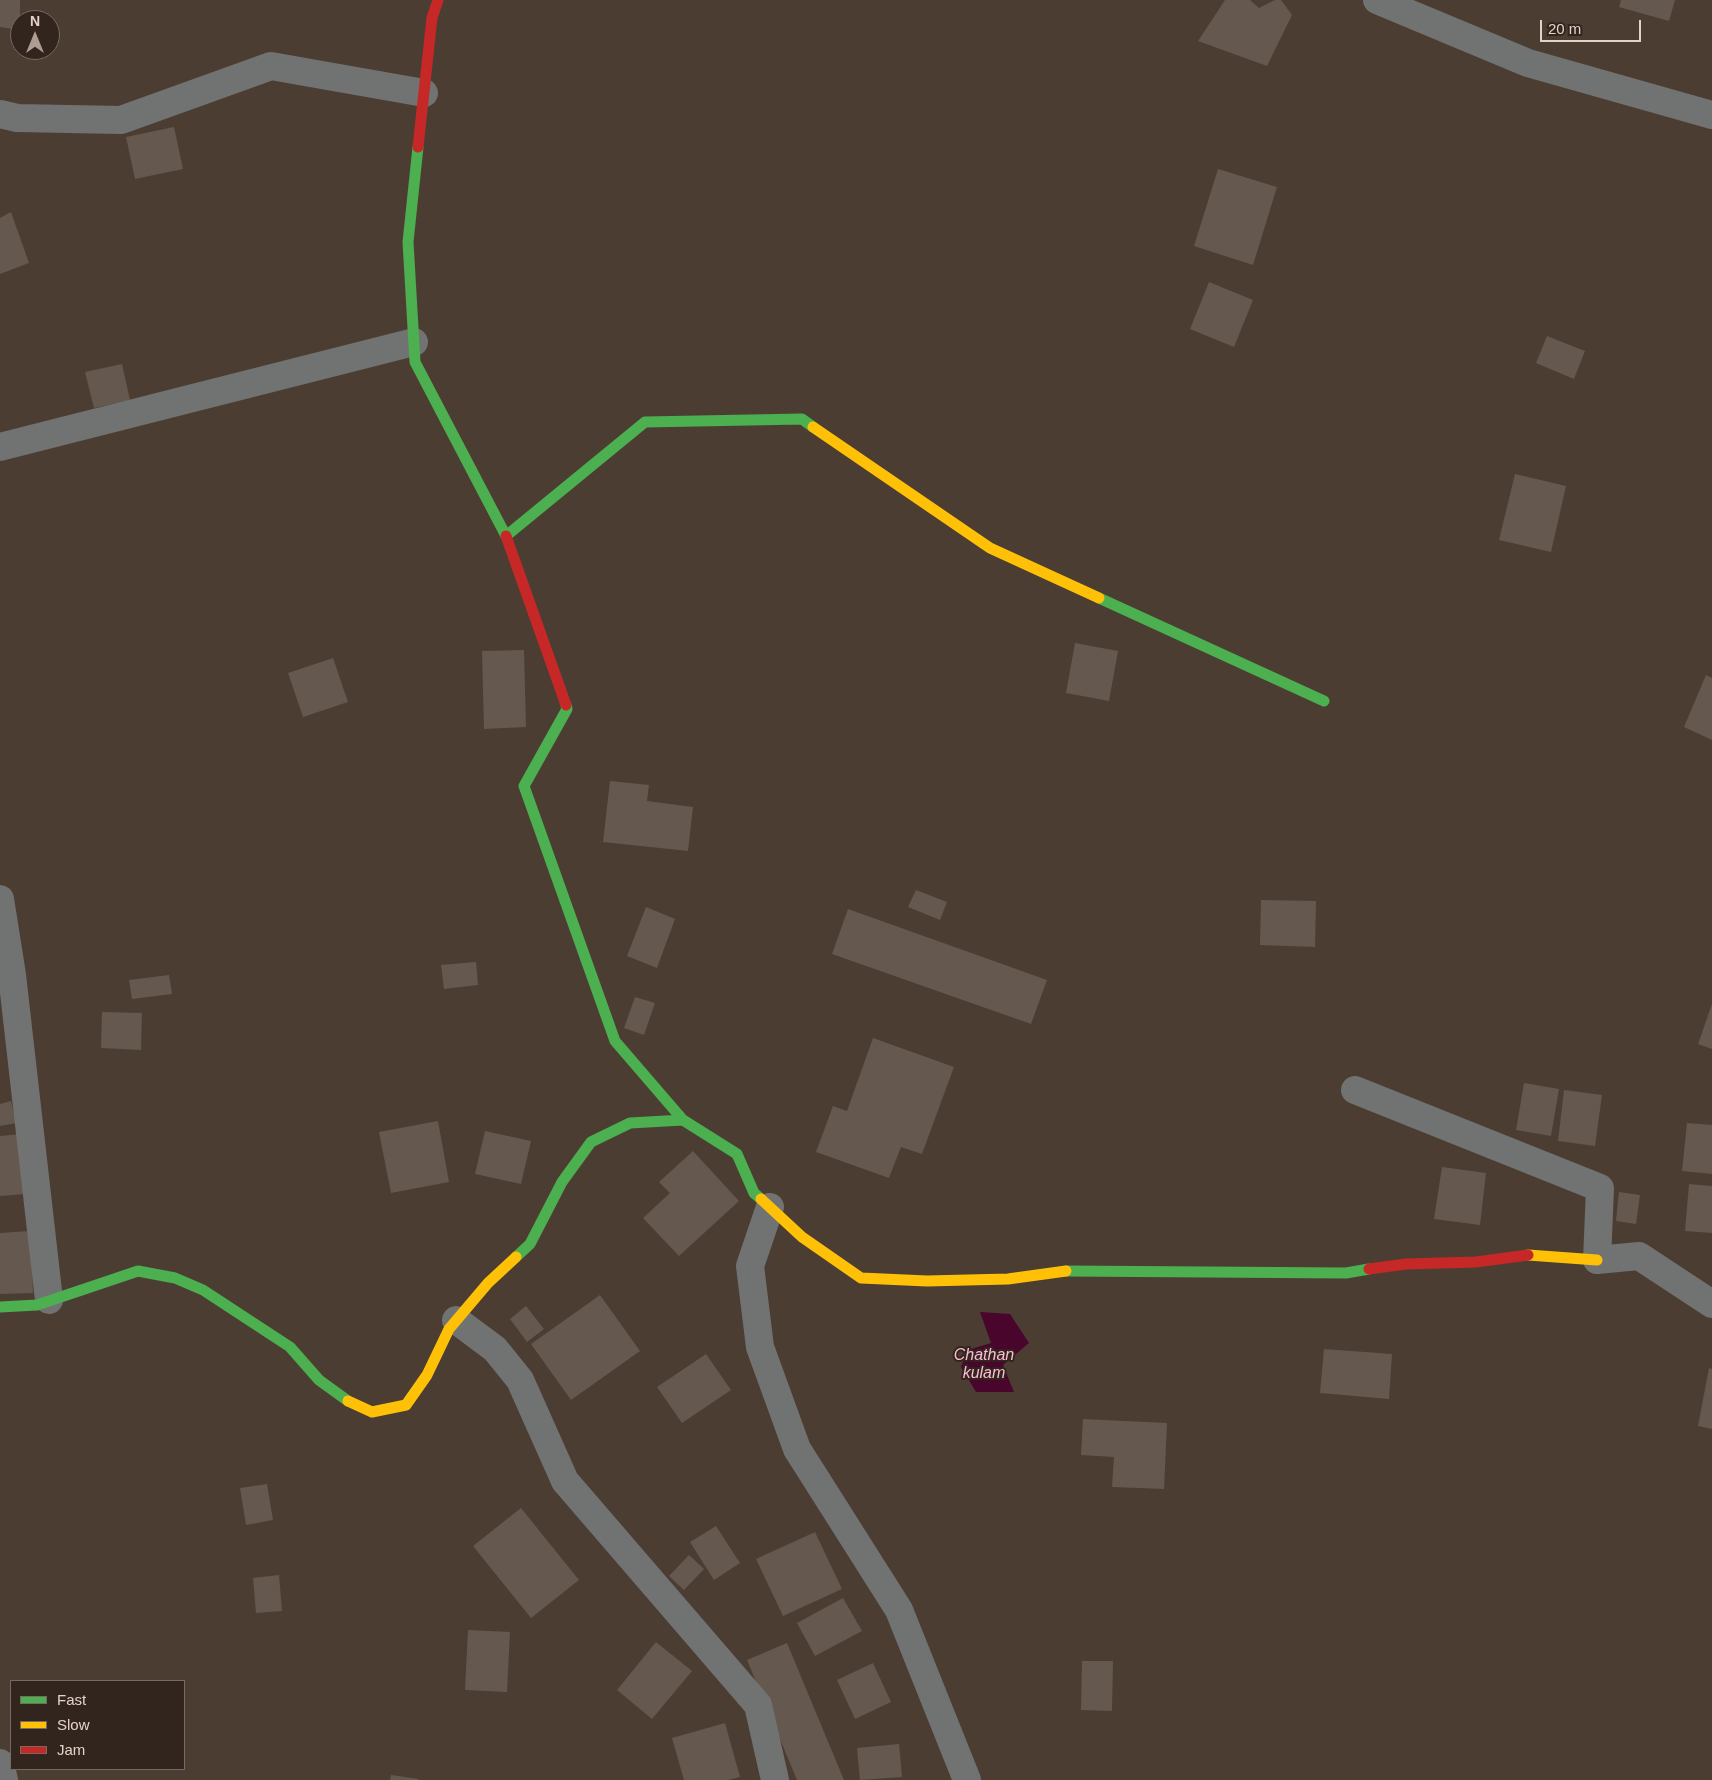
<!DOCTYPE html>
<style>
body{margin:0}
#map{position:relative;width:1712px;height:1780px;overflow:hidden;background:#4c3d32;font-family:Helvetica,sans-serif}
canvas{display:block}
.legend{position:absolute;left:10px;top:1680px;width:175px;height:90px;box-sizing:border-box;background:#32251d;border:1px solid #796a61;margin:0;padding:6px 9px;list-style:none;font-size:15px;color:#e4d1c7}
.legend li{display:flex;align-items:center;gap:10px;height:25px}
.legend b{width:25px;border:1px solid #796a61}
.north{position:absolute;left:10px;top:10px;width:50px;height:50px;box-sizing:border-box;background:#32251d;border:1px solid #796a61;border-radius:50%;rotate:0deg;font-size:14px;font-weight:700;line-height:20px;text-align:center;color:#e4d1c7}
.north::after{content:'';display:block;margin:auto;width:18px;height:22px;background:#af9d93;clip-path:polygon(50% 0,100% 100%,50% 72%,0 100%)}
.scale{position:absolute;left:1540px;top:20px;width:101px;height:22px;box-sizing:border-box;border:2px solid #e4d1c7;border-top:0;padding-left:6px;font-size:15px;line-height:18px;white-space:nowrap;color:#e4d1c7;-webkit-text-stroke:4px #32251d;paint-order:stroke}
</style>
<div id="map">
<canvas width="1712" height="1780"></canvas>
<ul class="legend">
<li><b style="height:6px;background:#4caf50"></b>Fast</li>
<li><b style="height:6px;background:#ffc107"></b>Slow</li>
<li><b style="height:6px;background:#c62828"></b>Jam</li>
</ul>
<div class="north">N</div>
<div class="scale">20 m</div>
</div>
<script>
const ctx = document.querySelector('canvas').getContext('2d');
ctx.lineJoin = 'round';
function paint(path, color) {
  ctx.fillStyle = color;
  ctx.fill(path, 'evenodd');
}
function poly(rows) {
  const path = new Path2D();
  for (const r of rows) {
    path.moveTo(r[0], r[1]);
    for (let i = 2; i < r.length; i += 2) path.lineTo(r[i], r[i + 1]);
  }
  return path;
}
function stroke(path, color, width, dash) {
  ctx.strokeStyle = color;
  ctx.lineWidth = width;
  ctx.lineCap = dash ? 'butt' : 'round';
  ctx.setLineDash(dash || []);
  ctx.stroke(path);
}
function label(font, color, halo, rows, align = 'center') {
  ctx.font = font + ' Helvetica,sans-serif';
  ctx.lineWidth = 4;
  ctx.setLineDash([]);
  ctx.textBaseline = 'middle';
  ctx.strokeStyle = halo;
  ctx.fillStyle = color;
  for (const [text, x, y, turn = 0] of rows) {
    ctx.save();
    ctx.translate(x, y);
    ctx.rotate((+turn || 0) * Math.PI / 180);
    ctx.textAlign = isNaN(turn) ? turn : align;
    if (halo) ctx.strokeText(text, 0, 0);
    ctx.fillText(text, 0, 0);
    ctx.restore();
  }
}
const water = poly([
 [980,1312,1010,1314,1029,1343,1003,1365,1014,1392,976,1392,961,1367,968,1350,991,1343]
]);
const building = poly([
 [0,0,20,0,20,30,0,27],
 [1225,0,1250,0,1259,8,1275,0,1281,0,1292,15,1267,66,1198,41],
 [1621,0,1675,0,1669,21,1619,7],
 [174,127,183,169,135,179,126,137],
 [1218,169,1277,187,1253,265,1194,246],
 [11,212,29,263,0,274,0,218],
 [1209,282,1253,300,1234,347,1190,329],
 [1547,336,1585,351,1574,379,1536,363],
 [122,364,130,400,94,408,85,372],
 [1515,474,1566,486,1551,552,1499,540],
 [1075,643,1118,651,1109,701,1066,693],
 [524,650,526,727,484,729,482,651],
 [333,658,348,702,303,717,288,673],
 [1706,675,1712,678,1712,740,1684,727],
 [610,781,649,785,647,801,693,807,688,851,603,842],
 [916,890,947,902,940,920,908,907],
 [1261,900,1316,901,1315,947,1260,945],
 [646,907,675,919,657,968,627,956],
 [848,909,1047,980,1031,1024,832,954],
 [476,962,478,985,444,989,441,965],
 [169,975,172,994,132,999,129,980],
 [635,997,655,1003,644,1035,624,1028],
 [1712,1004,1712,1049,1698,1044],
 [102,1012,142,1013,141,1050,101,1048],
 [873,1038,954,1067,922,1154,901,1147,889,1178,816,1152,833,1106,847,1111],
 [1524,1083,1559,1089,1551,1136,1516,1130],
 [1564,1090,1602,1095,1595,1146,1558,1141],
 [11,1101,16,1123,0,1126,0,1104],
 [438,1121,449,1182,391,1193,379,1132],
 [1687,1123,1712,1125,1712,1174,1682,1171],
 [485,1131,531,1141,521,1184,475,1174],
 [21,1134,26,1194,0,1196,0,1136],
 [693,1151,739,1201,679,1256,643,1218,670,1193,659,1182],
 [1442,1167,1486,1173,1480,1225,1434,1219],
 [1689,1184,1712,1186,1712,1233,1685,1231],
 [1619,1192,1640,1195,1636,1224,1616,1221],
 [30,1231,33,1293,0,1294,0,1233],
 [600,1295,640,1351,571,1400,531,1344],
 [526,1306,544,1329,527,1342,510,1319],
 [1324,1349,1392,1354,1389,1399,1320,1393],
 [706,1354,731,1390,682,1423,657,1387],
 [1709,1368,1712,1369,1712,1429,1698,1426],
 [1083,1419,1167,1423,1164,1489,1112,1487,1114,1457,1081,1455],
 [267,1484,273,1520,246,1525,240,1488],
 [521,1508,579,1580,531,1618,473,1546],
 [716,1526,740,1563,714,1580,690,1542],
 [815,1532,842,1589,783,1616,756,1559],
 [689,1555,704,1569,684,1590,669,1576],
 [279,1575,282,1611,256,1613,253,1578],
 [843,1598,862,1631,815,1656,797,1623],
 [468,1630,510,1632,507,1692,465,1690],
 [656,1642,692,1671,652,1719,617,1690],
 [787,1643,844,1780,797,1780,747,1660],
 [1082,1661,1113,1661,1112,1711,1081,1710],
 [873,1663,891,1702,855,1719,837,1680],
 [725,1723,740,1777,728,1780,684,1780,672,1738],
 [899,1744,902,1777,860,1780,857,1748],
 [391,1775,418,1779,418,1780,390,1780]
]);
const street = poly([
 [1377,0,1528,63,1712,115],
 [0,114,17,118,121,120,271,66,424,93],
 [0,447,414,342],
 [0,899,12,975,49,1300],
 [1355,1090,1600,1188,1597,1260,1639,1256,1712,1304],
 [770,1207,750,1266,760,1347,797,1449,899,1610,967,1780],
 [456,1320,495,1349,520,1380,565,1481,758,1705,775,1780],
 [0,1763,4,1780]
]);
const fast = poly([
 [418,147,408,242,415,362,506,536],
 [506,536,645,422,802,419,813,427],
 [1099,598,1324,701],
 [566,705,567,709,524,786,615,1041,683,1120],
 [516,1257,530,1244,562,1182,591,1142,630,1123,683,1120,737,1154,754,1193,761,1199],
 [1066,1271,1346,1273,1369,1269],
 [0,1307,37,1305,138,1271,175,1278,203,1290,290,1347,319,1380,348,1401]
]);
const slow = poly([
 [813,427,990,548,1099,598],
 [761,1199,802,1237,861,1278,927,1281,1008,1279,1066,1271],
 [1528,1255,1597,1260],
 [348,1401,372,1412,406,1405,427,1375,449,1329,488,1283,516,1257]
]);
const jam = poly([
 [418,147,432,18,438,0],
 [506,536,566,705],
 [1369,1269,1406,1264,1476,1262,1528,1255]
]);
const waterNames = [
 ["Chathan",984,1356],
 ["kulam",984,1374]
];
paint(water, '#4a052d');
paint(building, '#65584f');
stroke(street, '#717272', 28);
stroke(fast, '#4caf50', 11);
stroke(slow, '#ffc107', 11);
stroke(jam, '#c62828', 11);
label('italic 16px', '#febad6', '#32251d', waterNames);
</script>
